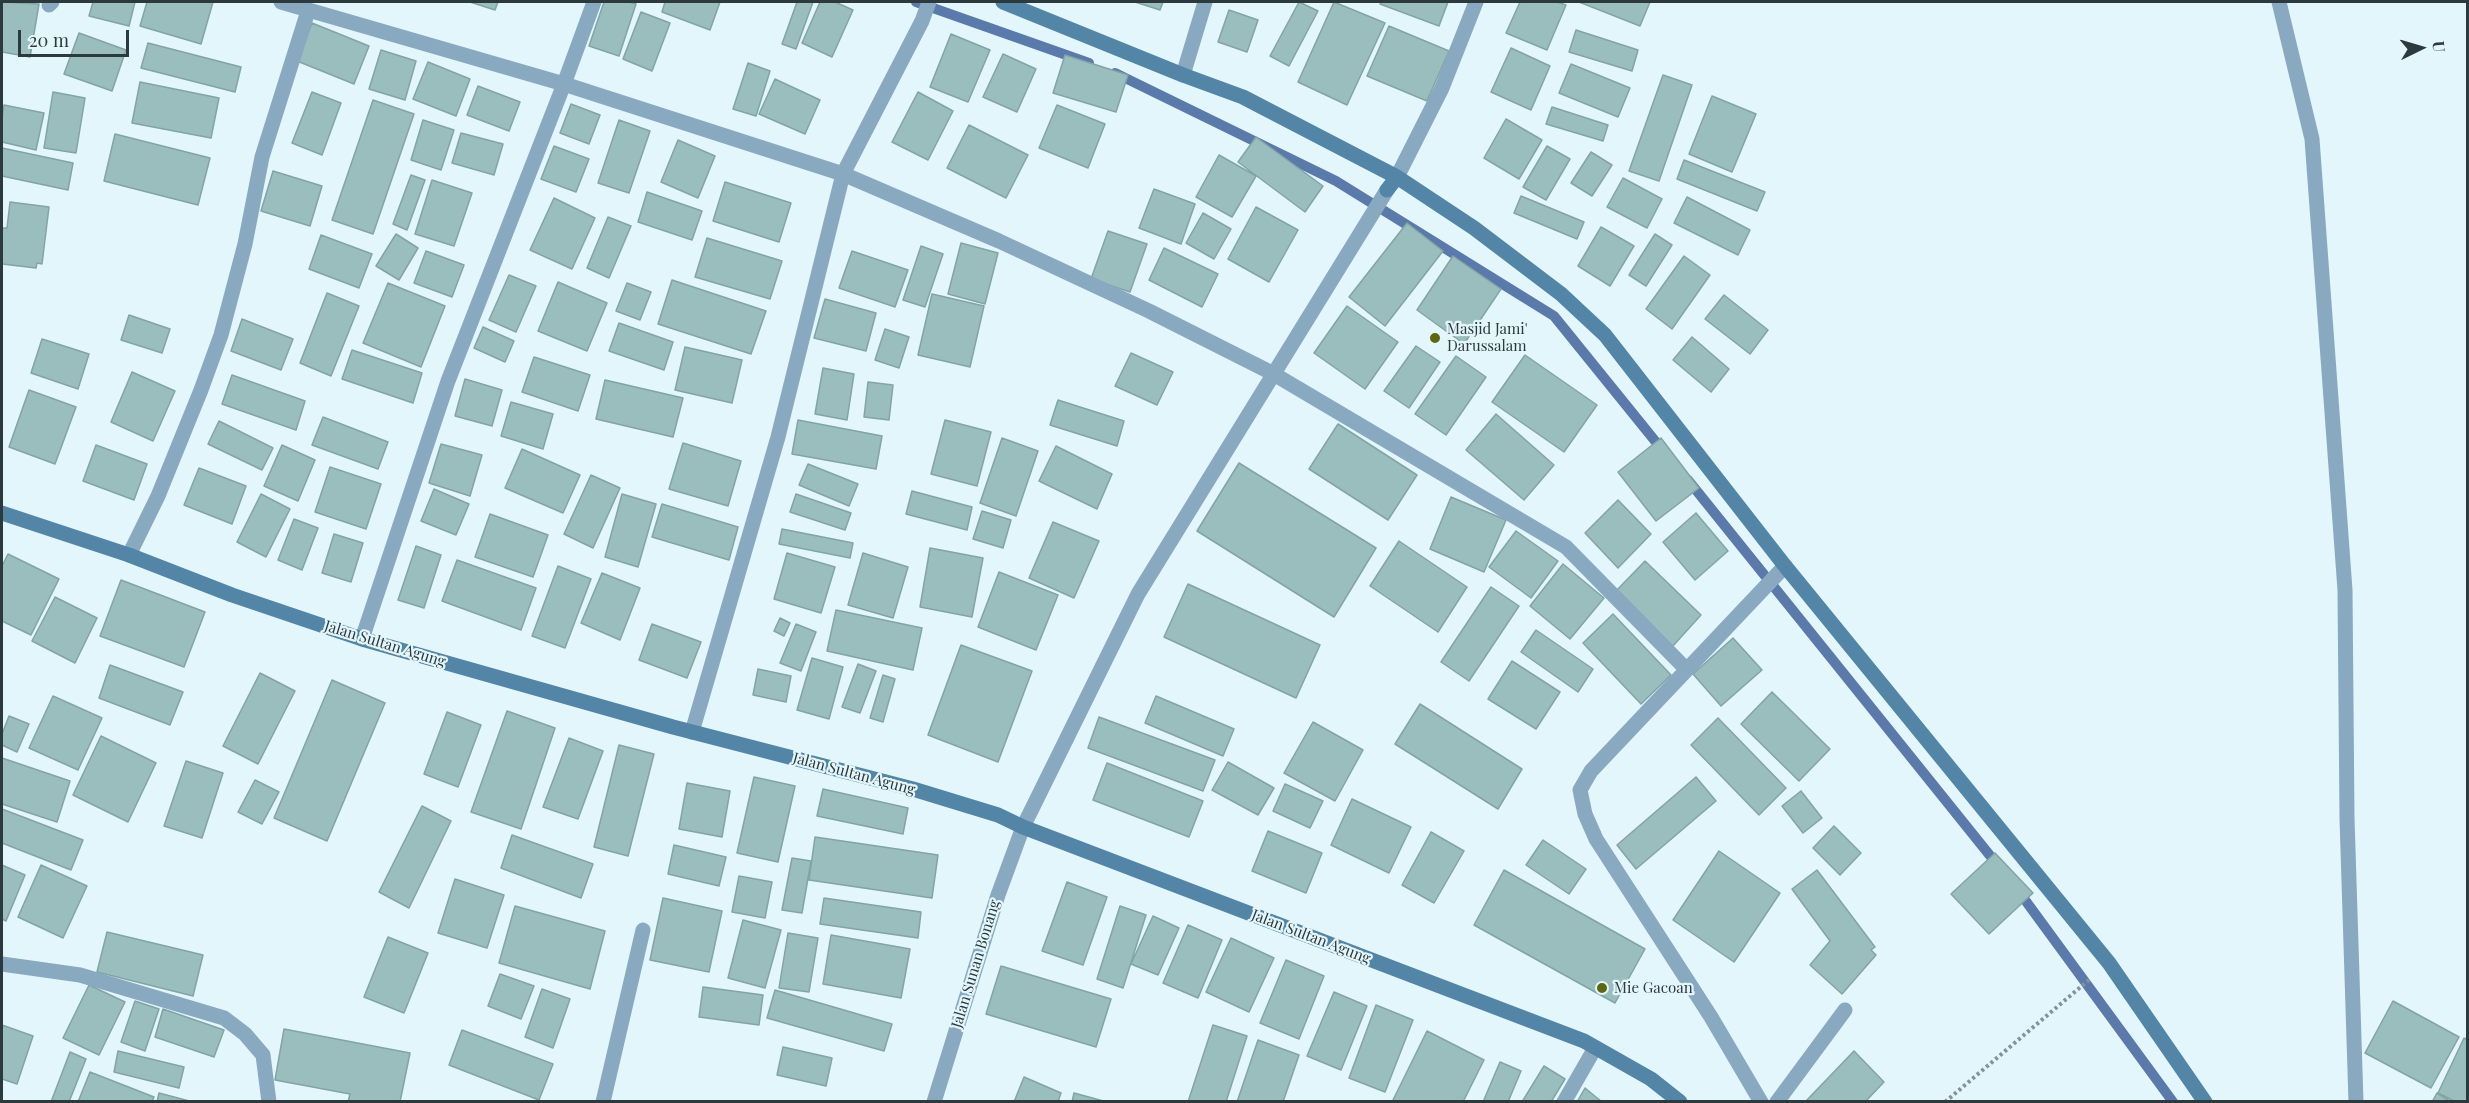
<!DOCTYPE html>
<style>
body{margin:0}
#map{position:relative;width:2469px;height:1103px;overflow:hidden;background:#e2f6fc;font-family:"Playfair Display",serif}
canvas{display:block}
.frame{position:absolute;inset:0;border:3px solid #2c393d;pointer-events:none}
.north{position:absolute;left:2391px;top:18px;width:60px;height:60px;-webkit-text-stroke:4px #e2f6fc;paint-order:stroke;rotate:85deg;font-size:16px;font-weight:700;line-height:24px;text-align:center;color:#2c393d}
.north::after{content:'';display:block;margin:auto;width:21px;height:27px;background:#2c393d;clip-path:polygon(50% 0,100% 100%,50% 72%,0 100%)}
.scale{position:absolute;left:18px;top:30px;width:111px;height:27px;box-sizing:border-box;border:3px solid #2c393d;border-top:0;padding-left:8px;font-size:18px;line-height:21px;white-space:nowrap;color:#2c393d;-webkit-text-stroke:4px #e2f6fc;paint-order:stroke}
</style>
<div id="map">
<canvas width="2469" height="1103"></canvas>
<div class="frame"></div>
<div class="north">U</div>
<div class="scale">20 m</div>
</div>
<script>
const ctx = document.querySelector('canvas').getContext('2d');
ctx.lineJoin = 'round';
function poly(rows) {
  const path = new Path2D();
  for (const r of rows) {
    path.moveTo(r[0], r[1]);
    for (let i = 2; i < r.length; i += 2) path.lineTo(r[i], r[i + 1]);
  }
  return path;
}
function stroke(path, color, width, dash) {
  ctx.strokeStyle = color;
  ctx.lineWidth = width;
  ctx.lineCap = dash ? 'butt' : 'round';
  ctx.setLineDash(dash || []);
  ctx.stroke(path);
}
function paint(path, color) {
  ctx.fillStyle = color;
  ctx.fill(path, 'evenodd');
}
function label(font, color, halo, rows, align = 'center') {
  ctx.font = font + ' "Playfair Display",serif';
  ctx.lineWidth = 4.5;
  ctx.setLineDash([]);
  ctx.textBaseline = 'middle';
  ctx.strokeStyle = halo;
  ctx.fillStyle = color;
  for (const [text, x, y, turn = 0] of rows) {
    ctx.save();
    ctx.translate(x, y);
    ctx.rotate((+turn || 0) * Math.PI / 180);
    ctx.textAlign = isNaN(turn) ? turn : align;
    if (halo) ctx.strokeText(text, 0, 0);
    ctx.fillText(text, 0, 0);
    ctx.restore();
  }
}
const stream = poly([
 [916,2,1089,63],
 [1115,73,1336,181,1554,316,1664,452],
 [1688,480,2000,868],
 [2017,889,2173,1102]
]);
const building = poly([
 [2,2,39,4,30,57,2,52,2,2],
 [93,2,135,2,129,26,89,16,93,2],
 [147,2,213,2,201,44,140,26,147,2],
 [470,2,498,2,495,10,470,2],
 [604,2,629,2,636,4,619,56,589,46,604,2],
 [665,2,720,2,710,30,662,12,665,2],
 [797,2,813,2,796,49,782,44,797,2],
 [820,2,835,2,853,10,832,57,802,43,820,2],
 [1135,2,1163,2,1160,10,1135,2],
 [1299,2,1318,11,1289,66,1270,56,1299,2],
 [1334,2,1385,23,1347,105,1298,82,1334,2],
 [1381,2,1448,2,1439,26,1380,4,1381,2],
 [1520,2,1557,2,1566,5,1547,50,1506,33,1520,2],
 [1579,2,1650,2,1640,26,1579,2],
 [1229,10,1258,20,1247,52,1218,42,1229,10],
 [641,12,670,23,652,71,623,59,641,12],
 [312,23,369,46,354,84,297,61,312,23],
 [1389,26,1449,51,1427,101,1367,76,1389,26],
 [1576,30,1638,50,1632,71,1569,52,1576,30],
 [79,33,126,50,112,91,64,74,79,33],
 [951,34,990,50,968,102,930,87,951,34],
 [148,43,241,67,235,92,141,68,148,43],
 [1511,48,1550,66,1531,110,1491,92,1511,48],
 [381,50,416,61,405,100,369,89,381,50],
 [1003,54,1036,69,1017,112,983,97,1003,54],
 [1065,55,1128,75,1116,112,1053,93,1065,55],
 [428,62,470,79,456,116,413,99,428,62],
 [748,63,770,71,756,116,733,109,748,63],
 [1571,64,1630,88,1618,117,1559,93,1571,64],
 [1663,75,1692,85,1659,181,1629,171,1663,75],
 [775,79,820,100,805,134,759,114,775,79],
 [140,82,219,98,211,138,132,123,140,82],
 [478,86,520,102,509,131,467,115,478,86],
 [53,92,85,98,76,153,44,148,53,92],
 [312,92,341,103,322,155,292,143,312,92],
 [918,92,953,111,928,160,892,142,918,92],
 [1712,96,1756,114,1732,172,1689,154,1712,96],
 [373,100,414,114,373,234,332,220,373,100],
 [571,104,600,115,589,144,560,133,571,104],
 [4,105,44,113,36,150,2,142,2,118,4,105],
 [1057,105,1105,124,1088,168,1039,148,1057,105],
 [1552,107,1608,125,1603,141,1546,124,1552,107],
 [1506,119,1542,140,1519,179,1484,158,1506,119],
 [423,120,454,130,441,170,411,160,423,120],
 [619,120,650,131,629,193,598,183,619,120],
 [969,125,1028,155,1006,198,947,168,969,125],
 [461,133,503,144,494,175,452,163,461,133],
 [115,134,210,158,198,205,104,181,115,134],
 [1256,137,1323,186,1305,212,1238,162,1256,137],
 [678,140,715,156,698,198,661,182,678,140],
 [554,146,589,159,576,192,541,179,554,146],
 [1547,146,1570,159,1546,200,1523,187,1547,146],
 [2,148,73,163,68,190,2,176,2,148],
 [1591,152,1612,165,1592,196,1571,183,1591,152],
 [1219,155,1256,176,1232,217,1196,197,1219,155],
 [1684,160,1765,192,1757,211,1677,179,1684,160],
 [273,171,322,186,310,226,261,211,273,171],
 [411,175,425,180,407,230,393,224,411,175],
 [1623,178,1662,199,1647,228,1607,207,1623,178],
 [432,180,472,193,454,246,415,234,432,180],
 [725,182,791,203,779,242,713,221,725,182],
 [1154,189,1195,204,1181,244,1139,228,1154,189],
 [647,192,702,211,692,240,638,222,647,192],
 [1521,196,1584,222,1577,239,1514,213,1521,196],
 [1687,197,1750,230,1738,255,1674,223,1687,197],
 [554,198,595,218,572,269,530,250,554,198],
 [10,202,49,207,42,264,37,263,36,268,2,264,2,228,7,228,10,202],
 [1256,207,1298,230,1269,282,1228,259,1256,207],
 [1203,213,1231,229,1214,259,1186,243,1203,213],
 [608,217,631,226,609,278,587,268,608,217],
 [1407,223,1443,251,1385,326,1349,297,1407,223],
 [1601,227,1634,246,1610,286,1578,266,1601,227],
 [1108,231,1147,244,1130,292,1091,279,1108,231],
 [396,234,418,248,399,280,376,266,396,234],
 [1655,234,1672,245,1646,286,1629,275,1655,234],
 [321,235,372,254,359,288,309,269,321,235],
 [707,238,782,261,770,299,695,277,707,238],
 [961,243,998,253,985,304,948,294,961,243],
 [921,246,943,254,925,307,903,300,921,246],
 [1164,248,1218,274,1202,307,1149,280,1164,248],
 [426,251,464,265,452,297,414,283,426,251],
 [852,251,908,270,895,307,839,288,852,251],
 [1453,256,1501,289,1464,344,1417,310,1453,256],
 [1684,256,1710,275,1672,329,1646,309,1684,256],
 [509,275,536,286,516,332,489,320,509,275],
 [672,280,766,311,751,354,658,324,672,280],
 [558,282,607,303,587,351,538,331,558,282],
 [388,283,445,306,421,367,363,343,388,283],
 [627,283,651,292,640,320,616,311,627,283],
 [327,293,359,306,331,376,300,363,327,293],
 [932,294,984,306,970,367,918,355,932,294],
 [1724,295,1768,330,1750,354,1705,319,1724,295],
 [825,299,876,313,866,351,814,338,825,299],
 [1347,306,1398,342,1365,389,1314,353,1347,306],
 [129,315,170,329,162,353,121,340,129,315],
 [242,319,293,339,281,370,231,351,242,319],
 [619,323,673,342,664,370,609,351,619,323],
 [483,327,514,341,505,362,474,348,483,327],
 [885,329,909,337,899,368,875,360,885,329],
 [1692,337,1729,369,1711,392,1673,360,1692,337],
 [42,339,89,354,78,389,31,373,42,339],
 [1416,346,1440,362,1409,408,1384,391,1416,346],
 [685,347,742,360,732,403,675,390,685,347],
 [352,350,422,373,413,403,342,379,352,350],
 [1131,353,1173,372,1157,405,1115,386,1131,353],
 [1525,355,1597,405,1564,452,1492,402,1525,355],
 [1456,356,1486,377,1446,435,1415,414,1456,356],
 [534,357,590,375,578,411,522,392,534,357],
 [823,368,854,374,847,420,815,414,823,368],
 [132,372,175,391,153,441,111,422,132,372],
 [232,375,305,401,296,430,222,404,232,375],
 [465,379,502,390,492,426,455,416,465,379],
 [605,380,683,398,673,437,596,419,605,380],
 [868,382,893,385,889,420,864,417,868,382],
 [29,390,76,407,55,464,9,447,29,390],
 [1058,400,1124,421,1117,446,1050,425,1058,400],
 [511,402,553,414,543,449,501,436,511,402],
 [1496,414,1554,465,1524,500,1466,450,1496,414],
 [323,417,388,442,378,469,312,445,323,417],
 [798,420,882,436,876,469,792,454,798,420],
 [945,420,991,432,977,486,931,474,945,420],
 [219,421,273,448,262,470,208,444,219,421],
 [1338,424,1417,475,1388,520,1309,469,1338,424],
 [1002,438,1038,451,1016,516,980,503,1002,438],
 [1661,438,1699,488,1656,521,1618,472,1661,438],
 [683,443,741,461,728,506,669,489,683,443],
 [441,444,482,455,470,496,429,483,441,444],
 [96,445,147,464,134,500,83,481,96,445],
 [282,445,315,460,298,501,264,486,282,445],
 [1056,446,1112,474,1097,509,1039,481,1056,446],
 [522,449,580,475,563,513,505,488,522,449],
 [1239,463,1376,548,1334,617,1197,531,1239,463],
 [808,464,858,484,849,506,799,485,808,464],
 [330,467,381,484,366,529,315,512,330,467],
 [199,468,246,486,232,524,184,505,199,468],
 [591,475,620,488,593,548,564,534,591,475],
 [434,489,469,504,456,535,421,521,434,489],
 [912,491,972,507,967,530,906,514,912,491],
 [261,494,290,509,266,557,237,542,261,494],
 [622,494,656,504,638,567,605,557,622,494],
 [796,494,851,513,845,530,790,512,796,494],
 [1451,497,1506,520,1484,572,1430,549,1451,497],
 [1618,500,1651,534,1618,568,1585,533,1618,500],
 [662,504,738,527,729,560,652,537,662,504],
 [982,511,1011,520,1003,548,973,539,982,511],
 [1696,513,1728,551,1695,580,1663,542,1696,513],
 [490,514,548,535,533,577,475,557,490,514],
 [294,519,318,528,302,570,278,560,294,519],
 [1053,522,1099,541,1074,598,1029,578,1053,522],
 [782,529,853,543,850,558,779,544,782,529],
 [1516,531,1558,561,1531,598,1489,567,1516,531],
 [334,534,363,543,351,582,322,573,334,534],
 [1399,541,1467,587,1438,632,1370,586,1399,541],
 [416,546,441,555,424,608,398,600,416,546],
 [930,548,983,558,972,617,920,607,930,548],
 [787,553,835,567,821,613,774,599,787,553],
 [863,553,908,567,893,618,848,605,863,553],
 [8,554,59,579,31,635,2,621,2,566,8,554],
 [457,560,536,588,521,630,442,601,457,560],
 [1645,561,1701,615,1672,647,1615,592,1645,561],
 [1563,564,1604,598,1570,639,1530,606,1563,564],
 [558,566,591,579,565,648,532,636,558,566],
 [999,572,1058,595,1036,650,978,627,999,572],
 [602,573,640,588,620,640,581,623,602,573],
 [121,580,205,612,184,667,100,636,121,580],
 [1188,584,1320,645,1296,698,1164,637,1188,584],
 [1491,587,1519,606,1469,681,1441,662,1491,587],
 [55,597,97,618,75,663,32,641,55,597],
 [836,610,922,628,913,670,827,651,836,610],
 [1613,614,1671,675,1641,704,1583,643,1613,614],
 [780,618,790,623,784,636,774,631,780,618],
 [652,624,701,642,687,678,639,660,652,624],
 [796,624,816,632,801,671,780,663,796,624],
 [1536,630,1593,669,1578,692,1521,652,1536,630],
 [1733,638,1762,670,1721,706,1693,674,1733,638],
 [961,645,1032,671,998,762,928,735,961,645],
 [812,658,843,667,829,719,797,710,812,658],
 [1512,661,1560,692,1536,729,1488,699,1512,661],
 [858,664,876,671,860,713,842,707,858,664],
 [110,665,183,692,170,725,99,698,110,665],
 [758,669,791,676,786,702,753,695,758,669],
 [260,673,295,691,258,764,223,746,260,673],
 [883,675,895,679,883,722,870,718,883,675],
 [332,680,385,703,327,841,274,818,332,680],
 [1772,692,1830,749,1799,781,1741,724,1772,692],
 [53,696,102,718,78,770,29,748,53,696],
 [1156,696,1234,729,1223,756,1145,723,1156,696],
 [1420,704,1522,769,1498,809,1395,744,1420,704],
 [507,711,555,728,521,829,471,812,507,711],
 [447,712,481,725,458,787,424,774,447,712],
 [9,716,29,724,17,752,2,745,2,734,9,716],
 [1099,717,1215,760,1203,791,1088,748,1099,717],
 [1718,718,1786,788,1759,815,1691,745,1718,718],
 [1313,722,1363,750,1335,801,1284,773,1313,722],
 [101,736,156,763,128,822,73,795,101,736],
 [569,738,603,751,578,819,543,807,569,738],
 [619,745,654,754,628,856,594,847,619,745],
 [2,758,70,781,57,822,2,804,2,758],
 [186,761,223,773,202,838,164,826,186,761],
 [1228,762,1274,788,1258,815,1212,790,1228,762],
 [1107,763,1203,801,1189,837,1093,800,1107,763],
 [754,777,795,786,778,862,737,853,754,777],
 [1696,777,1716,801,1636,869,1617,845,1696,777],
 [255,780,279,792,262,824,238,812,255,780],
 [687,783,730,791,722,837,679,829,687,783],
 [1285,784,1323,801,1310,828,1273,811,1285,784],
 [823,789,908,808,903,834,817,816,823,789],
 [1801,791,1822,818,1803,833,1782,806,1801,791],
 [1352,799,1411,827,1389,873,1331,845,1352,799],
 [422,806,451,821,409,908,379,892,422,806],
 [2,809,83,840,71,870,2,843,2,809],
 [1834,826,1861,853,1840,875,1813,848,1834,826],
 [1268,831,1322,853,1306,893,1252,871,1268,831],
 [1431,832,1464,851,1434,903,1402,885,1431,832],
 [512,835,593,864,581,898,501,868,512,835],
 [815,837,938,855,932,898,809,880,815,837],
 [1543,840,1586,869,1569,894,1526,865,1543,840],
 [674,845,726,857,719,886,668,874,674,845],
 [1719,851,1780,893,1734,962,1673,920,1719,851],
 [1995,853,2033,893,1989,934,1951,894,1995,853],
 [792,858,811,861,802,913,782,910,792,858],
 [2,865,25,875,6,921,2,919,2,865],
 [41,865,87,886,63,938,18,917,41,865],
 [1504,870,1645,949,1615,1003,1474,925,1504,870],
 [1817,870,1875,947,1871,950,1876,955,1842,994,1810,965,1830,941,1792,889,1817,870],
 [739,876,772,882,765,918,732,912,739,876],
 [455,879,504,895,487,948,438,933,455,879],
 [1067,882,1107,897,1083,965,1042,951,1067,882],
 [663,898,722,911,709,972,650,960,663,898],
 [824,898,921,912,918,938,820,924,824,898],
 [515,906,605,931,590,989,499,963,515,906],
 [1120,906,1146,915,1123,988,1097,979,1120,906],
 [1153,916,1179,928,1158,975,1131,964,1153,916],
 [743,920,781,930,765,988,728,978,743,920],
 [1188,925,1222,940,1198,998,1163,983,1188,925],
 [107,932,203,955,193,996,97,972,107,932],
 [788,933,818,938,809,992,779,988,788,933],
 [831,935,910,949,901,998,823,984,831,935],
 [388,937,428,953,404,1013,364,997,388,937],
 [1231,938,1274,958,1249,1012,1206,992,1231,938],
 [1286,960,1324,976,1299,1039,1260,1023,1286,960],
 [1001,966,1111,999,1096,1047,986,1014,1001,966],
 [500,974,534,986,521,1019,488,1006,500,974],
 [89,985,125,1002,99,1055,63,1038,89,985],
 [703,987,763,995,759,1025,699,1017,703,987],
 [542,989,570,999,553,1048,525,1037,542,989],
 [775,990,892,1024,884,1051,767,1018,775,990],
 [1334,992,1367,1006,1341,1070,1307,1056,1334,992],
 [135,1001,159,1009,145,1051,121,1042,135,1001],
 [2393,1001,2459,1037,2431,1088,2365,1053,2393,1001],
 [1376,1005,1413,1020,1385,1092,1349,1078,1376,1005],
 [163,1009,224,1030,214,1057,155,1037,163,1009],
 [2,1025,33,1036,17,1084,2,1079,2,1025],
 [1213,1025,1247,1036,1226,1102,1188,1102,1213,1025],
 [284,1029,410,1053,400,1102,348,1102,350,1094,275,1080,284,1029],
 [462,1030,553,1064,539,1100,449,1065,462,1030],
 [1427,1031,1484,1060,1463,1102,1392,1102,1427,1031],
 [2464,1038,2468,1040,2468,1102,2456,1102,2438,1093,2464,1038],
 [1258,1040,1299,1055,1283,1102,1237,1102,1258,1040],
 [783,1047,832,1058,826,1086,777,1075,783,1047],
 [118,1051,184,1067,179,1088,114,1072,118,1051],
 [1854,1051,1884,1082,1865,1102,1805,1102,1854,1051],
 [70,1052,86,1059,69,1102,51,1102,70,1052],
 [1500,1062,1521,1071,1508,1102,1483,1102,1500,1062],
 [1544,1066,1565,1079,1551,1102,1522,1102,1544,1066],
 [90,1072,154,1097,152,1102,78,1102,90,1072],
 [1024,1077,1061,1093,1058,1102,1014,1102,1024,1077],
 [1585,1088,1602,1102,1577,1102,1585,1088],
 [159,1093,193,1102,157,1102,159,1093],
 [1074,1093,1107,1102,1072,1102,1074,1093],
 [2437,1093,2451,1102,2432,1102,2437,1093]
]);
const path = poly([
 [1945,1102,2090,979]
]);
const street = poly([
 [281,2,564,84,843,174,999,241,1149,311,1272,373,1566,547,1686,669],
 [2279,2,2312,139,2345,590,2347,818,2356,1102],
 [49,5,52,2],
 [1183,75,1205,2],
 [1397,177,1442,88,1476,2],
 [129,555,158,496,201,390,221,335,245,244,262,157,308,11],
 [362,639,448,381,564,84,594,2],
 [692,732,778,437,843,174,922,21,929,2],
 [2,964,80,975,224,1018,245,1034,263,1055,269,1102],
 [603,1102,643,930],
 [934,1102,998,895,1023,827,1138,594,1387,190],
 [1564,1102,1595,1048],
 [1761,1102,1711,1017,1596,839,1585,814,1580,790,1591,771,1785,566],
 [1777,1102,1845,1010]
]);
const secondary = poly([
 [1003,2,1183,75,1243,97,1397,177,1474,228,1561,294,1605,335,1785,566,2109,963,2205,1102],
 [1387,190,1397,177],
 [2,513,129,555,232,595,362,639,673,727,913,789,998,815,1023,827,1584,1041,1651,1079,1680,1102]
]);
const markers = [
 [1435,338,6,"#5e6709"],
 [1602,988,6,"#5e6709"]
];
const poiNames = [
 ["Masjid Jami'",1447,329],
 ["Darussalam",1447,346],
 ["Mie Gacoan",1614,988]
];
const streetNames = [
 ["Jalan Sultan Agung",385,644,17],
 ["Jalan Sultan Agung",854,774,15],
 ["Jalan Sultan Agung",1311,937,21],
 ["Jalan Sunan Bonang",976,964,-73]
];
stroke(stream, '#5a7aab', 10);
paint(building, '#9abdbe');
stroke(building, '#82a4a5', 1.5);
stroke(path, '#839398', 4, [3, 3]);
stroke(street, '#88a9c0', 15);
stroke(secondary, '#5385a7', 15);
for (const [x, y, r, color] of markers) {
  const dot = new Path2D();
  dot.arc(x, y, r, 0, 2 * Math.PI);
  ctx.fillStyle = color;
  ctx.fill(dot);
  stroke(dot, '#e2f6fc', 2);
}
label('15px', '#2c393d', '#e2f6fc', poiNames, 'left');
label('15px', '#2c393d', '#e2f6fc', streetNames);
</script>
